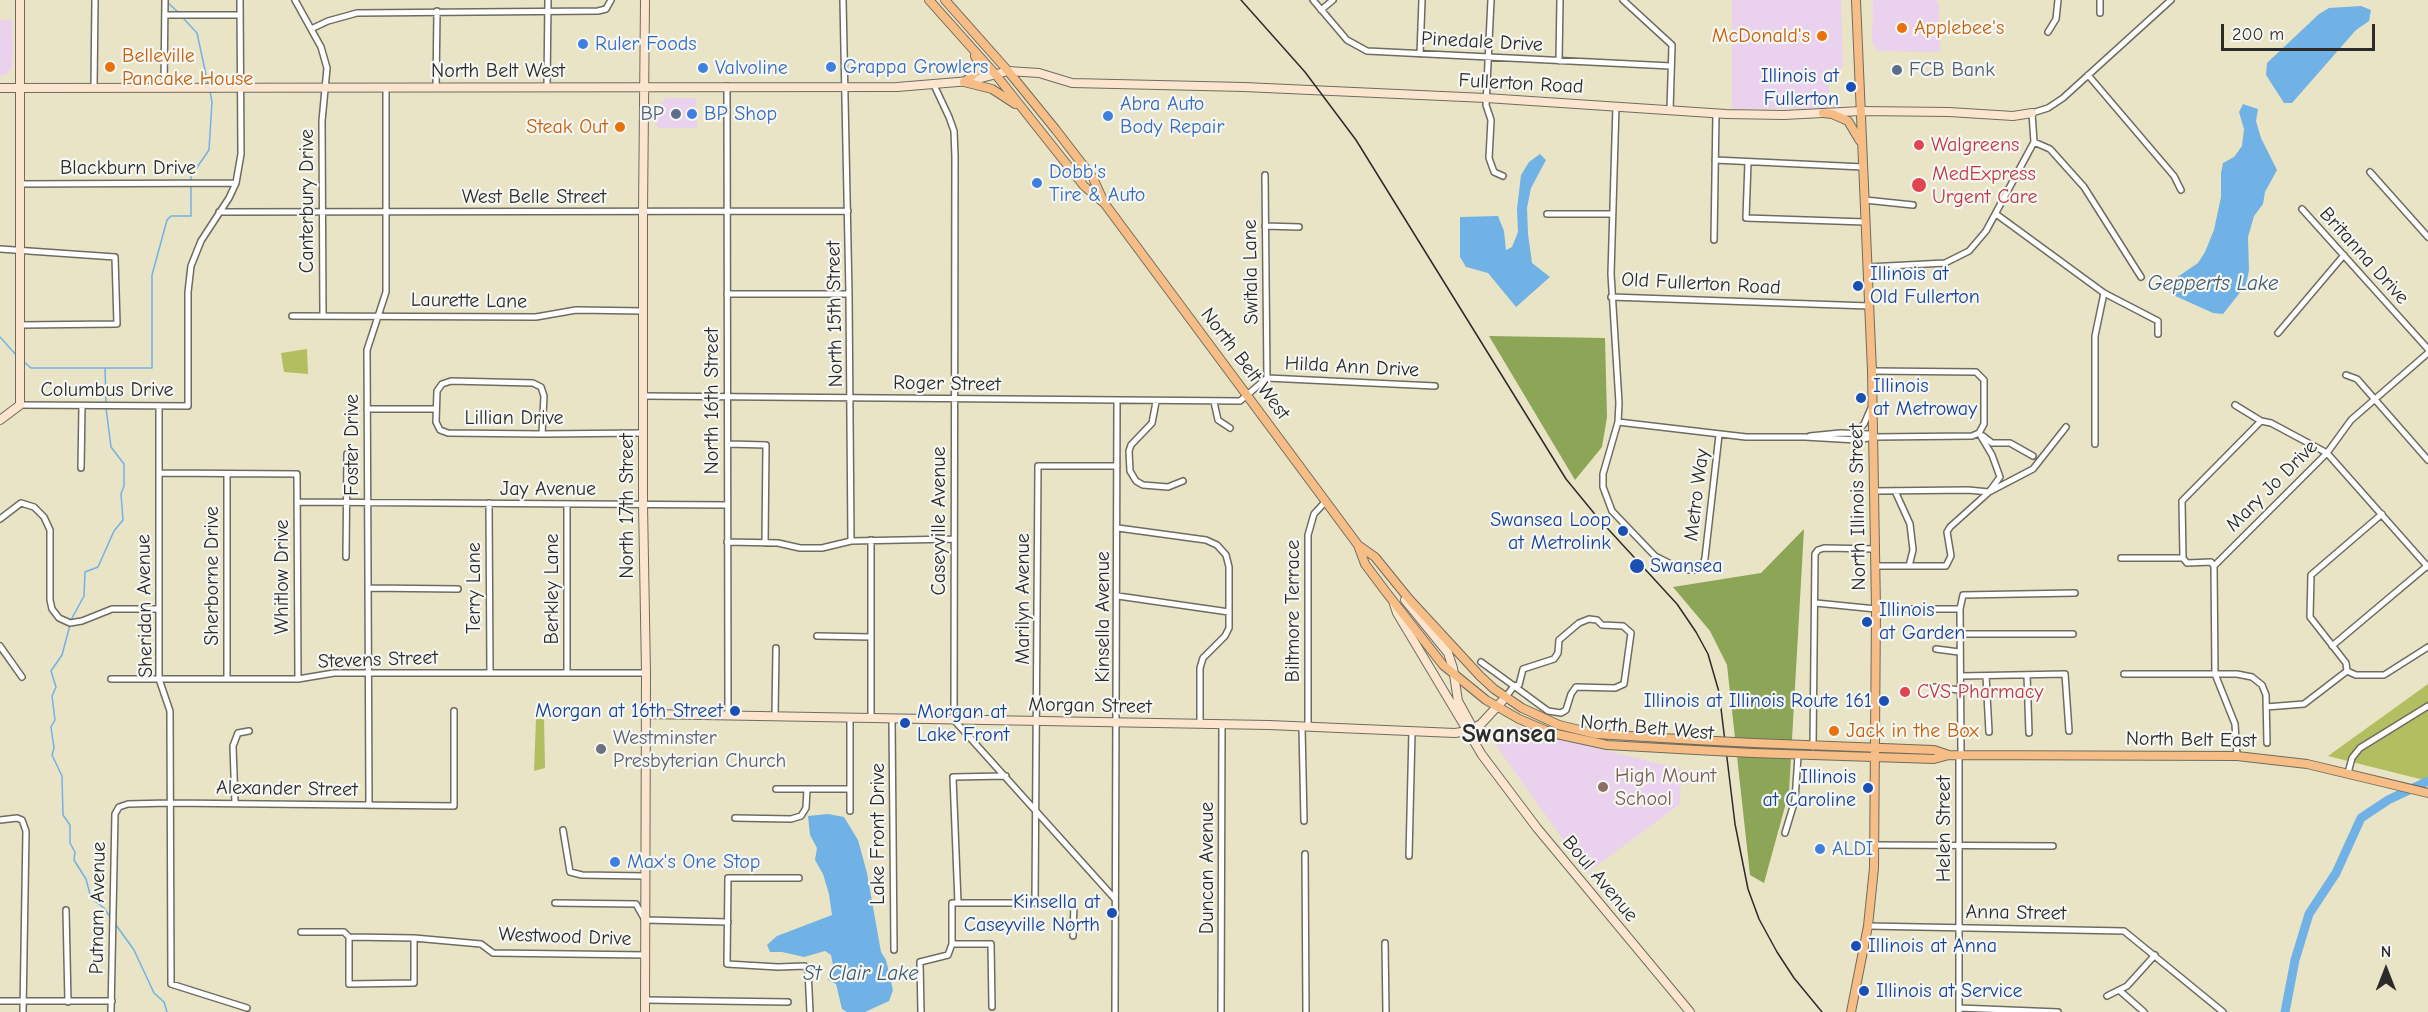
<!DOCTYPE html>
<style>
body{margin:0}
#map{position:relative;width:2428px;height:1012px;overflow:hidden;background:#e9e4c6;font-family:"Comic Neue",sans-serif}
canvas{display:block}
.north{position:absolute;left:2356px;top:940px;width:60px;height:60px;-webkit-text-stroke:4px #f6f6f2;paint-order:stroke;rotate:0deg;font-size:16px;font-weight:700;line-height:24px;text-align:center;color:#2b2b2b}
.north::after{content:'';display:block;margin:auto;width:21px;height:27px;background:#2b2b2b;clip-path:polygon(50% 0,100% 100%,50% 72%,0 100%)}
.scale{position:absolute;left:2221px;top:24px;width:154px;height:27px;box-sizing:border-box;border:3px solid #2b2b2b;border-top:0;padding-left:8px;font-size:18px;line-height:21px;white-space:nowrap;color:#2b2b2b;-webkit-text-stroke:4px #f6f6f2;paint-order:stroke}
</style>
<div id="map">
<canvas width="2428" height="1012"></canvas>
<div class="north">N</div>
<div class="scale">200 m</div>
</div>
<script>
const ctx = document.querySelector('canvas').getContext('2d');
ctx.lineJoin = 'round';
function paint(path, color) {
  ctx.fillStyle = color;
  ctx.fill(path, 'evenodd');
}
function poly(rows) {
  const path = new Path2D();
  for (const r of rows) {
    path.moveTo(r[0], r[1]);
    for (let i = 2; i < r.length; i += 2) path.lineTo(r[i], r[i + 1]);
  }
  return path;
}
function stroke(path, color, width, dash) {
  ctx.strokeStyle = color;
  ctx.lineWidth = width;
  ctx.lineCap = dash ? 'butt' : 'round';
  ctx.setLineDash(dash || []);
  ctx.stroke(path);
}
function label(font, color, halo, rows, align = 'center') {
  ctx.font = font + ' "Comic Neue",sans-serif';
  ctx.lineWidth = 4.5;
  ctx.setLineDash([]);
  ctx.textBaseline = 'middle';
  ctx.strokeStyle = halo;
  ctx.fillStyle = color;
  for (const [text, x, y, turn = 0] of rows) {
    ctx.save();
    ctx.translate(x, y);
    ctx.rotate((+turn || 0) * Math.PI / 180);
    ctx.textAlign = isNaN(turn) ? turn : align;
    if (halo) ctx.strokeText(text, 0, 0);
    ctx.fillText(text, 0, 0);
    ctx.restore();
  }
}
const built = poly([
 [1732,0,1841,0,1843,66,1840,69,1828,69,1830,108,1732,109],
 [1873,0,1936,0,1939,5,1940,52,1877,51,1872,41],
 [0,20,12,20,13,52,12,67,6,75,0,76],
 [666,98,696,98,697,128,659,128,652,120,652,110],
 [1517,726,1551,737,1681,769,1680,804,1587,873,1485,730]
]);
const green = poly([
 [307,349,308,374,284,372,281,353],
 [2428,684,2428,781,2328,756],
 [536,719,544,719,545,768,534,771]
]);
const forest = poly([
 [1489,336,1605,338,1607,417,1602,447,1575,480],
 [1804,529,1789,792,1764,883,1750,875,1727,665,1710,631,1673,587,1761,573]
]);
const water = poly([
 [2361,6,2371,10,2369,21,2356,30,2292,103,2284,103,2266,75,2267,63,2319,14,2329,8],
 [2243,104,2258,109,2256,121,2261,138,2277,170,2265,192,2263,204,2254,216,2248,237,2249,270,2246,285,2223,314,2213,313,2171,294,2168,288,2173,280,2198,263,2205,252,2214,230,2221,197,2221,173,2223,163,2234,157,2242,146,2244,129,2239,112],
 [1540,154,1546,160,1531,188,1527,208,1528,234,1532,263,1550,277,1516,307,1488,273,1466,267,1460,257,1460,217,1498,216,1504,231,1506,250,1512,247,1518,232,1517,209,1521,175,1529,162],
 [828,814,844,817,858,840,867,873,881,952,886,960,893,990,889,1001,865,1012,847,1012,842,1009,836,984,828,980,829,970,833,965,831,955,825,951,804,957,782,952,770,952,767,945,777,936,832,915,829,894,823,874,815,860,817,848,810,835,808,816]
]);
const stream = poly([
 [167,2,179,13],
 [184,19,197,33,208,84],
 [191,180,191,176,209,150,212,102,210,91],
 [0,337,17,356],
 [23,361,31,368,105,368],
 [106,403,105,368,152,368,152,275,167,220,171,216,191,216,191,185],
 [71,620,84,596,85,572,98,567,114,531,123,520,121,494,124,486,124,464,111,447,106,408],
 [70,625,62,655,51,671,56,687,52,696,55,720,51,727,54,748,52,755,62,776,63,815,70,825,70,843,75,852,74,860,86,879,91,898,104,908,111,918],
 [116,925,134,950,154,993,164,1002,167,1012]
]);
const river = poly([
 [2285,1012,2295,960,2309,914,2336,873,2361,818,2388,800,2428,781]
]);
const street = poly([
 [295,0,321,47,327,68,322,121,323,315],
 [843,0,849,294,851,541],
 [1313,0,1347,40,1367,51,1671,66],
 [1491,0,1486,105,1491,120,1489,158,1494,172,1503,176],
 [1623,0,1672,45,1670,110],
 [1321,10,1333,0],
 [2100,13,2100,0],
 [165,15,240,15],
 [311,29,328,21,357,13,598,11,606,9,611,0],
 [2048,32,2056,19,2058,0],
 [1420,54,1422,0],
 [1559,61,1560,0],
 [2088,75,2174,176,2181,190],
 [934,85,949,117,954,131,955,157,954,720,1115,899],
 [727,86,728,715],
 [547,87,548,0],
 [94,88,95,0],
 [164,88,165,0],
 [436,88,437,11],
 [1616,106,1611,274,1619,403,1618,422,1603,474,1603,487,1612,511,1655,556,1683,570,1697,570,1703,564,1705,558,1719,435],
 [2034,142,2050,149,2084,187,2141,277],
 [1715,160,1863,167],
 [1748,162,1746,218,1865,222],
 [2370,172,2428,237],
 [19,184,236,183],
 [1865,200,1913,205],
 [2302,209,2428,349],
 [219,212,848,211],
 [1547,214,1612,214],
 [1996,214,2104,293,2158,321,2158,334],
 [1265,226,1299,227],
 [1714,240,1716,113],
 [0,249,115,257,117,324,20,325],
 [1868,267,1945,263,1969,251,1986,231,2034,142,2032,113,2048,108,2063,98,2171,0],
 [727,294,849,294],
 [1611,297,1869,306],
 [292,316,536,317,576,310,644,311],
 [2278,333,2344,255],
 [2346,375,2357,379,2428,460],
 [1267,378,1435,386],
 [644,396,1240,401,1267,378,1265,175],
 [1156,402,1152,423,1131,445,1129,451,1130,471,1136,481,1143,485,1168,487,1183,481],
 [1214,402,1218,420,1230,428],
 [20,405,188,406,188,292,191,266,201,241,229,198,236,183,241,154,240,0],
 [2235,405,2261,421,2271,423,2327,453,2428,567],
 [159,406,159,679,170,711,171,984,247,1008],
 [367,409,436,409],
 [1618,422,1746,437,1805,437,1857,440,1874,437,1972,436,1979,433,1984,424,1984,380,1976,372,1872,371],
 [1855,433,1864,424,1871,408],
 [542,434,544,396,541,387,533,383,451,381,442,384,437,391,436,422,440,430,448,433,542,434,643,433],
 [1810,436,1840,433,1869,434,1874,437],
 [1983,436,1992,443,2010,443,2033,456],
 [728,444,766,445,765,543],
 [2095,444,2095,336,2104,293],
 [81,468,82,406],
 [159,473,297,474,298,679],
 [227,474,227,679],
 [1875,491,1968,490,1989,492,2033,469,2066,427],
 [1895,491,1910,524,1913,550,1909,566],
 [297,502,727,505],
 [489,503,490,673],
 [0,519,21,503,34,507,44,517,50,530,50,600,52,609,59,618,70,623,82,621,112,609,159,609],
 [1118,528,1206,540,1217,545,1226,555,1229,567,1229,628,1225,636,1203,658,1200,668,1200,724],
 [727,542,778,543,800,548,822,548,851,541,954,539],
 [346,557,347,454],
 [2121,558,2183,558,2187,563,2211,562,2214,566],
 [2183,558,2182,501,2261,421],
 [1876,566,1946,566,1951,556,1947,532,1950,527,1989,492,2000,477,1992,455,1979,433],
 [368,588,458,589],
 [1118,596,1229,612],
 [1816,603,1876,609,1960,609,1963,595,2075,593],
 [1960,609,1961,755],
 [1960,634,2073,634],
 [817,636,871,637],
 [0,646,22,677],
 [2332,646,2427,566],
 [1936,649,1959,652],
 [1481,662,1514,686,1548,711,1561,713,1566,710,1571,694,1576,687,1615,688,1624,684,1631,633,1623,626,1602,625,1597,620,1589,619,1579,623,1559,640,1558,653,1554,659,1523,669,1519,685,1514,686,1505,698],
 [2347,671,2346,663,2310,617,2311,575,2382,514],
 [2347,671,2356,675,2384,675,2428,647],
 [567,673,567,504],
 [2124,674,2237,674,2252,677,2262,685,2266,695,2267,743],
 [2027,675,2029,733],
 [1961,676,2065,674,2069,731],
 [1986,676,1989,732],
 [111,679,298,679,334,673,646,673],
 [1935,687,1959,690],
 [2266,707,2304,704,2347,671],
 [775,716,776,648],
 [850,717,850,811],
 [871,718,871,540],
 [892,718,894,950],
 [1302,727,1304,821],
 [1308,727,1308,535,1314,514,1326,501],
 [1813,747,1815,554,1818,550,1824,548,1876,549],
 [2237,756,2235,724,2215,674,2214,566,2327,453,2351,420,2428,353],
 [2348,773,2352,758,2360,748,2428,706],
 [776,789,850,789],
 [235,803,233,746,238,733,249,731],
 [369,805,367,350,386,292,386,88],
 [735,818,791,819,801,816,806,808,807,789],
 [0,820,17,818,22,820,26,831,23,1012],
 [563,830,570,872,582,875,645,876],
 [1785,833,1795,800,1798,756],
 [1874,845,2053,846],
 [1305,854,1306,1012],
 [1409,856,1412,731],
 [799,878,728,878,727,964,778,967,805,966,808,970,810,1012],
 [555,903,636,904,645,920,728,922],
 [958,903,953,777,1006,776],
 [958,903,1074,903,1073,936],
 [1035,903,1038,466,1117,466],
 [66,910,68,1002],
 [1868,926,2124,931,2223,1012],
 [301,932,344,932,349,937],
 [349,937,414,938,481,944,493,953,645,955],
 [349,937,349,984,414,983,414,938],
 [1385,943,1386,1012],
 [952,944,991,944,992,1007],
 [2119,990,2144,1012],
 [2107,996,2127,986,2155,955],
 [645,1000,788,1002],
 [0,1001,112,1001],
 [1959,1008,2058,1012],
 [111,1012,115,814,119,807,128,804,169,803,454,806,454,711],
 [921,1012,920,962,948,955,952,944,952,903,958,903],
 [1115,1012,1117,401],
 [1221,1012,1222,724],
 [1959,1012,1959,755]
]);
const secondary = poly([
 [645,0,643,212,643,504,646,673,645,1012],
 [0,88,897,87,970,81,1008,71,1039,73,1072,83,1244,87,1486,98,1726,114,1784,115,1861,111,1949,112,2013,116,2032,113],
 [0,420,20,405,20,0],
 [1405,600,1448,653,1453,668,1458,701,1475,732],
 [1394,604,1397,613,1482,755,1537,828,1690,1012],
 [645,714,1269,725,1455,733,1468,731,1481,724,1505,698]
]);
const primary = poly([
 [929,0,996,75,1084,186,1105,204,1358,545,1365,564,1386,592,1443,665,1486,700,1519,719,1552,733,1607,745,1696,750],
 [945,0,1008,71,1056,130,1093,178,1103,200],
 [964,82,992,89,1015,104],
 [964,82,979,70,980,65,975,56],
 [1823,113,1832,114,1848,121,1860,141],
 [1358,545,1375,557,1409,599,1480,676,1494,689,1522,708,1559,725,1596,734,1696,740],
 [1754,743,1934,750,1949,755,2237,756,2307,764,2428,793],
 [1752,753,1934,759,1949,755],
 [1851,1012,1868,926,1874,868,1876,609,1872,371,1856,0]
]);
const tram = poly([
 [1241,0,1305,72,1356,140,1566,479,1598,518,1677,604,1696,632,1708,654,1719,692,1735,824,1748,889,1759,919,1777,952,1794,978,1822,1012]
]);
const primaryBridge = poly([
 [1696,740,1754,743],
 [1696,750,1752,753]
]);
const markers = [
 [1902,28,6,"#e8710a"],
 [1822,36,6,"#e8710a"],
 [583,44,6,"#3f7fe0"],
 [110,67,6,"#e8710a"],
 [831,67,6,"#3f7fe0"],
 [703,68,6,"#3f7fe0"],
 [1897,70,6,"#5c6f8a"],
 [1851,87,6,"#1a4fb4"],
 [676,114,6,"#5c6f8a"],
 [692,114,6,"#3f7fe0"],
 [1108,116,6,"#3f7fe0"],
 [620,127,6,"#e8710a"],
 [1919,145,6,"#e0444e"],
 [1037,183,6,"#3f7fe0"],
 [1919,185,8,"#e0444e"],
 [1858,286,6,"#1a4fb4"],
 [1861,398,6,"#1a4fb4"],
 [1623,531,6,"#1a4fb4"],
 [1637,566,8,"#1a4fb4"],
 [1867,622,6,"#1a4fb4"],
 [1905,692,6,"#e0444e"],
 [1884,701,6,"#1a4fb4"],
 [735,711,6,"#1a4fb4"],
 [905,723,6,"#1a4fb4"],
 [1834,731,6,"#e8710a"],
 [601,749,6,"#6b7280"],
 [1603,787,6,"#8d6e63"],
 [1868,788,6,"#1a4fb4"],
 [1820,849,6,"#3f7fe0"],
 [615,862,6,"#3f7fe0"],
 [1112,913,6,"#1a4fb4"],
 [1856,946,6,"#1a4fb4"],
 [1864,991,6,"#1a4fb4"]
];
const foodNames = [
 ["Applebee's",1914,28],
 ["McDonald's",1810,36,"right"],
 ["Belleville",122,56],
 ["Pancake House",122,79],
 ["Steak Out",608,127,"right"],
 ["Jack in the Box",1846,731]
];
const streetNames = [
 ["Pinedale Drive",1482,42,3],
 ["North Belt West",498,71],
 ["Fullerton Road",1521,84,3],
 ["Blackburn Drive",128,168],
 ["West Belle Street",534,197],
 ["Canterbury Drive",307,201,-90],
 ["Britanna Drive",2364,256,48],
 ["Switala Lane",1251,272,-91],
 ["Old Fullerton Road",1701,284,3],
 ["Laurette Lane",469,301,1],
 ["North 15th Street",835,314,-91],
 ["North Belt West",1245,364,53],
 ["Hilda Ann Drive",1352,367,3],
 ["Roger Street",947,384,1],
 ["Columbus Drive",107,390],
 ["North 16th Street",712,401,-90],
 ["Lillian Drive",514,418],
 ["Foster Drive",352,445,-90],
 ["Mary Jo Drive",2272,486,-45],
 ["Jay Avenue",548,489],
 ["Metro Way",1697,495,-83],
 ["North 17th Street",627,506,-90],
 ["North Illinois Street",1858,507,-91],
 ["Caseyville Avenue",939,521,-90],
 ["Sherborne Drive",212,576,-90],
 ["Whitlow Drive",282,577,-90],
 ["Terry Lane",474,588,-90],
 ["Berkley Lane",552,589,-90],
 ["Marilyn Avenue",1023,599,-90],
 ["Sheridan Avenue",145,606,-91],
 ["Biltmore Terrace",1293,611,-90],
 ["Kinsella Avenue",1103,617,-90],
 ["Stevens Street",378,660,-2],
 ["Morgan Street",1090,706,1],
 ["North Belt West",1647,728,5],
 ["North Belt East",2191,740,1],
 ["Alexander Street",287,789,1],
 ["Helen Street",1944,829,-90],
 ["Lake Front Drive",878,834,-90],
 ["Duncan Avenue",1207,868,-90],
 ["Boul Avenue",1600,879,50],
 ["Putnam Avenue",98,908,-89],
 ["Anna Street",2016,913,1],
 ["Westwood Drive",565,937,2]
];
const shopNames = [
 ["Ruler Foods",595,44],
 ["Grappa Growlers",843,67],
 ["Valvoline",715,68],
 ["Abra Auto",1120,104],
 ["Body Repair",1120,127],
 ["BP Shop",704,114],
 ["Dobb's",1049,172],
 ["Tire & Auto",1049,195],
 ["ALDI",1832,849],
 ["Max's One Stop",627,862]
];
const serviceNames = [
 ["FCB Bank",1909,70],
 ["BP",664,114,"right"]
];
const transitNames = [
 ["Illinois at",1839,76,"right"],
 ["Fullerton",1839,99,"right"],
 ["Illinois at",1870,274],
 ["Old Fullerton",1870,297],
 ["Illinois",1873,386],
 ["at Metroway",1873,409],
 ["Swansea Loop",1611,520,"right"],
 ["at Metrolink",1611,543,"right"],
 ["Swansea",1650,566],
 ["Illinois",1879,610],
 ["at Garden",1879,633],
 ["Illinois at Illinois Route 161",1872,701,"right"],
 ["Morgan at 16th Street",723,711,"right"],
 ["Morgan at",917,712],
 ["Lake Front",917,735],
 ["Illinois",1856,777,"right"],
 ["at Caroline",1856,800,"right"],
 ["Kinsella at",1100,902,"right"],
 ["Caseyville North",1100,925,"right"],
 ["Illinois at Anna",1868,946],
 ["Illinois at Service",1876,991]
];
const healthNames = [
 ["Walgreens",1931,145],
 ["MedExpress",1932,174],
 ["Urgent Care",1932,197],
 ["CVS Pharmacy",1917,692]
];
const worshipNames = [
 ["Westminster",613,738],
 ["Presbyterian Church",613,761]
];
const educationNames = [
 ["High Mount",1615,776],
 ["School",1615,799]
];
const waterNames = [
 ["Gepperts Lake",2213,284],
 ["St Clair Lake",861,974]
];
const districtNames = [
 ["Swansea",1509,735]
];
paint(built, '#ead1ed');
paint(green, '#b2be60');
paint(forest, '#8da556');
paint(water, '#70b2e5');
stroke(stream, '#70b2e5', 1.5);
stroke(river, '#70b2e5', 9);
stroke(street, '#6e6c61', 8);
stroke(secondary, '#6e6c61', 10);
stroke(primary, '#6e6c61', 10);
stroke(street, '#fff', 5);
stroke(secondary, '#fbe5cf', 8);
stroke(primary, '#f6be86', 8);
stroke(tram, '#2b2b2b', 1.5);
stroke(primaryBridge, '#6e6c61', 10, []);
stroke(primaryBridge, '#f6be86', 8);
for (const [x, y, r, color] of markers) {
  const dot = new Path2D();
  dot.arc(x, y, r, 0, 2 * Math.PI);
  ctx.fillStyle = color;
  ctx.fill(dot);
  stroke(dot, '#f6f6f2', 2);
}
label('20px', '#c56008', '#f6f6f2', foodNames, 'left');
label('20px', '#2b2b2b', '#f6f6f2', streetNames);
label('20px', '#366cbe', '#f6f6f2', shopNames, 'left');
label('20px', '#4e5e75', '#f6f6f2', serviceNames, 'left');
label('20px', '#164399', '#f6f6f2', transitNames, 'left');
label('20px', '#be3a42', '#f6f6f2', healthNames, 'left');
label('20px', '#5b616d', '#f6f6f2', worshipNames, 'left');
label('20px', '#785e54', '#f6f6f2', educationNames, 'left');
label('italic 21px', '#435a6c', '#f6f6f2', waterNames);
label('bold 26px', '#2b2b2b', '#f6f6f2', districtNames);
</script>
